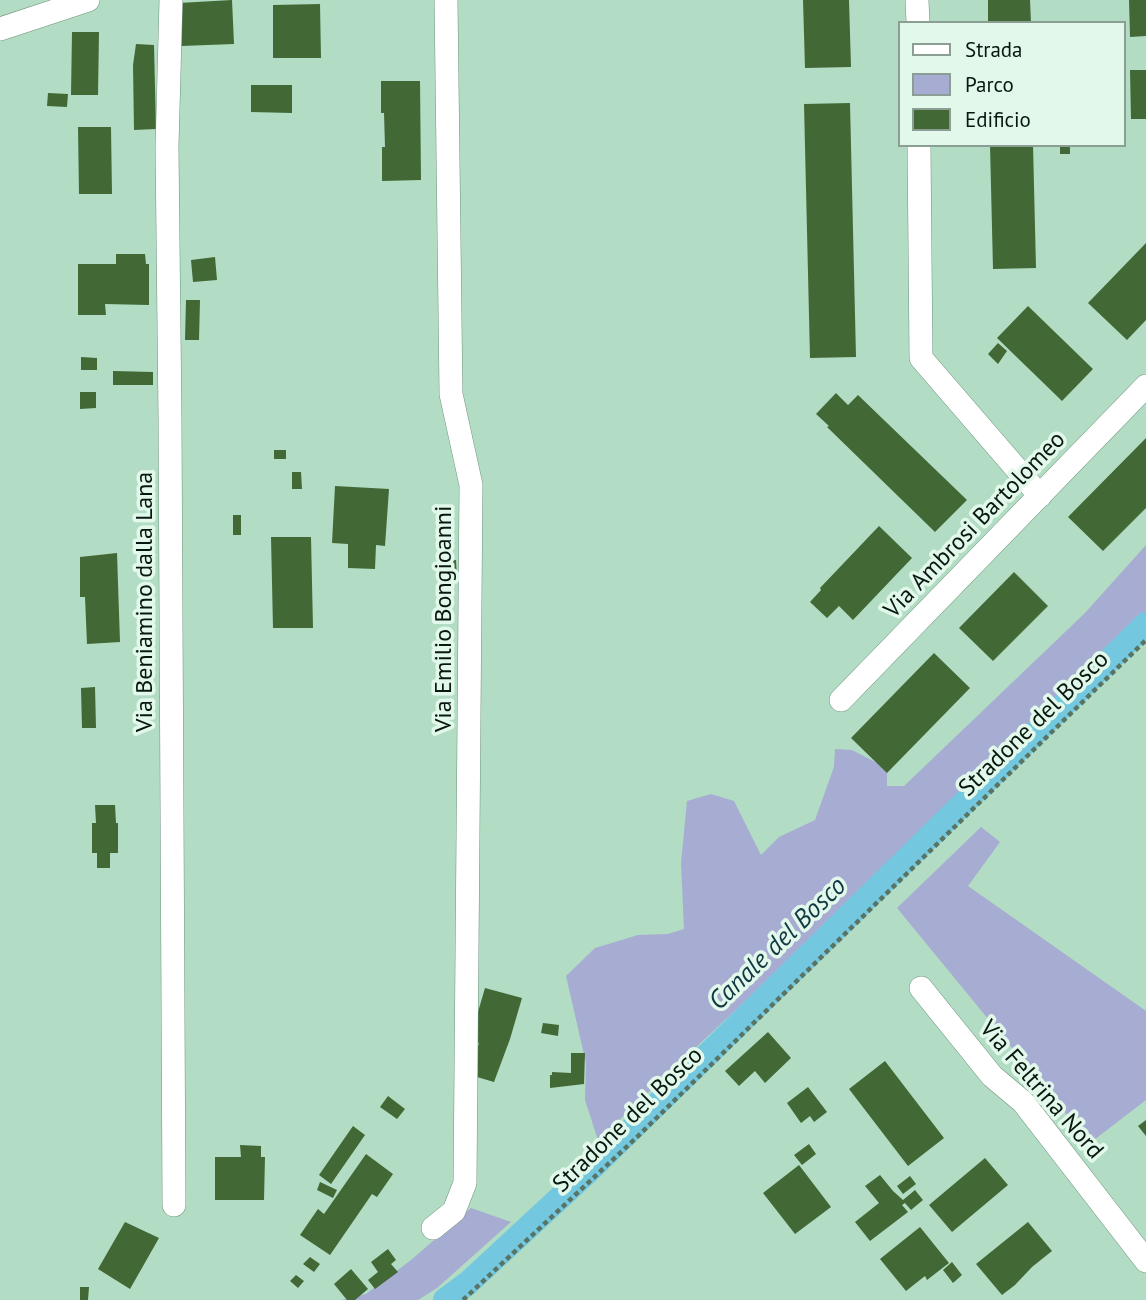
<!DOCTYPE html>
<style>
body{margin:0}
#map{position:relative;width:1146px;height:1300px;overflow:hidden;background:#b2dcc3;font-family:"PT Sans",sans-serif}
canvas{display:block}
.legend{position:absolute;left:898px;top:21px;width:228px;height:126px;box-sizing:border-box;background:#e2f8ea;border:2px solid #8b9e93;margin:0;padding:9px 12px;list-style:none;font-size:21px;color:#081810}
.legend li{display:flex;align-items:center;gap:14px;height:35px}
.legend b{width:35px;border:2px solid #8b9e93}
</style>
<div id="map">
<canvas width="1146" height="1300"></canvas>
<ul class="legend">
<li><b style="height:9px;background:#fff"></b>Strada</li>
<li><b style="height:19px;background:#a7acd2"></b>Parco</li>
<li><b style="height:19px;background:#426836"></b>Edificio</li>
</ul>
</div>
<script>
const ctx = document.querySelector('canvas').getContext('2d');
ctx.lineJoin = 'round';
function paint(path, color) {
  ctx.fillStyle = color;
  ctx.fill(path, 'evenodd');
}
function poly(rows) {
  const path = new Path2D();
  for (const r of rows) {
    path.moveTo(r[0], r[1]);
    for (let i = 2; i < r.length; i += 2) path.lineTo(r[i], r[i + 1]);
  }
  return path;
}
function stroke(path, color, width, dash) {
  ctx.strokeStyle = color;
  ctx.lineWidth = width;
  ctx.lineCap = dash ? 'butt' : 'round';
  ctx.setLineDash(dash || []);
  ctx.stroke(path);
}
function label(font, color, halo, rows, align = 'center') {
  ctx.font = font + ' "PT Sans",sans-serif';
  ctx.lineWidth = 7;
  ctx.setLineDash([]);
  ctx.textBaseline = 'middle';
  ctx.strokeStyle = halo;
  ctx.fillStyle = color;
  for (const [text, x, y, turn = 0] of rows) {
    ctx.save();
    ctx.translate(x, y);
    ctx.rotate((+turn || 0) * Math.PI / 180);
    ctx.textAlign = isNaN(turn) ? turn : align;
    if (halo) ctx.strokeText(text, 0, 0);
    ctx.fillText(text, 0, 0);
    ctx.restore();
  }
}
const green = poly([
 [1146,545,1146,614,1077,677,977,782,598,1140,585,1100,586,1063,566,976,595,948,638,935,668,934,684,929,681,863,687,801,711,794,734,801,761,855,779,837,815,820,834,767,835,749,852,750,887,768,887,786,904,786,1085,613],
 [981,827,1000,842,968,886,1146,1011,1146,1100,1090,1143,897,908],
 [471,1208,511,1222,437,1288,418,1300,341,1300,366,1294,411,1260]
]);
const canal = poly([
 [445,1300,468,1283,593,1167,1146,624]
]);
const building = poly([
 [232,0,234,44,181,46,179,3],
 [803,0,849,0,851,67,805,68],
 [988,0,1030,0,1031,23,988,23],
 [1129,0,1146,0,1146,36,1130,37],
 [320,4,321,58,273,58,273,5],
 [72,32,99,32,98,95,71,95],
 [136,44,154,45,156,129,134,130,133,65],
 [1130,70,1146,70,1146,119,1131,119],
 [381,81,420,81,421,180,382,181,382,147,385,147,384,113,381,113],
 [251,85,292,85,292,113,251,112],
 [48,93,68,94,67,107,47,106],
 [850,103,856,357,810,358,804,104],
 [78,127,111,127,112,194,79,194],
 [990,145,1033,145,1036,268,993,269],
 [1060,145,1070,145,1070,154,1060,154],
 [1146,243,1146,320,1127,340,1088,303],
 [116,254,145,254,146,264,149,264,149,305,105,304,106,315,78,315,78,264,116,264],
 [215,257,217,280,193,282,191,260],
 [186,300,200,300,199,340,185,340],
 [1028,306,1093,369,1062,401,997,338],
 [998,343,1007,351,998,364,988,354],
 [81,357,97,358,97,370,81,370],
 [113,371,153,372,153,385,113,385],
 [80,392,96,392,96,408,80,409],
 [836,393,848,405,858,395,967,500,935,532,827,427,829,426,816,414],
 [1146,438,1146,508,1103,551,1068,517],
 [274,450,286,450,286,459,274,459],
 [292,472,301,472,302,489,292,489],
 [335,486,389,489,385,546,376,545,375,569,348,568,348,544,332,543],
 [233,515,241,515,241,535,233,535],
 [879,526,912,558,853,620,839,606,827,618,810,602,821,590,820,588],
 [271,537,311,537,313,628,273,628],
 [117,553,120,642,87,644,85,597,80,597,80,557],
 [456,560,457,578,446,579,446,561],
 [1014,572,1048,606,993,661,959,628],
 [934,653,970,688,887,773,851,738],
 [95,687,96,728,82,728,81,688],
 [95,805,115,805,116,823,118,823,118,853,110,853,110,868,97,868,97,853,92,853,92,823,96,823],
 [485,988,522,998,510,1039,494,1082,477,1077,473,1061,479,1043,474,1041,473,1029],
 [543,1023,559,1025,558,1036,541,1033],
 [768,1032,791,1058,765,1083,755,1071,739,1086,725,1071],
 [571,1053,585,1053,584,1084,550,1088,550,1075,552,1075,552,1072,571,1073],
 [885,1061,944,1138,908,1166,849,1089],
 [808,1087,827,1112,814,1122,810,1116,801,1123,787,1103],
 [388,1096,405,1109,397,1119,380,1107],
 [1146,1120,1146,1136,1138,1126],
 [353,1126,365,1135,331,1184,319,1175],
 [809,1144,816,1154,802,1165,794,1155],
 [240,1145,261,1146,261,1157,265,1157,264,1200,215,1200,215,1157,241,1157],
 [366,1154,393,1174,377,1197,372,1194,330,1255,300,1235,318,1209,324,1214],
 [985,1158,1008,1185,952,1232,929,1205],
 [799,1165,831,1207,795,1234,763,1193],
 [880,1175,893,1191,903,1200,915,1190,923,1200,911,1210,905,1203,902,1205,908,1212,870,1241,855,1222,879,1203,865,1186],
 [910,1176,916,1184,903,1194,897,1186],
 [320,1182,337,1190,333,1198,317,1190],
 [125,1222,159,1238,130,1289,98,1269],
 [1028,1222,1052,1251,1032,1267,1015,1285,1002,1295,976,1264],
 [920,1227,949,1263,927,1280,925,1276,906,1291,880,1259],
 [388,1249,396,1260,391,1264,398,1272,375,1289,368,1280,378,1272,371,1262],
 [310,1257,320,1264,314,1272,303,1264],
 [952,1262,962,1275,953,1283,943,1270],
 [351,1269,368,1289,355,1300,347,1300,334,1284],
 [296,1275,304,1281,298,1288,290,1281],
 [80,1287,89,1287,88,1300,80,1300]
]);
const path = poly([
 [463,1300,636,1138,1146,640]
]);
const minor = poly([
 [171,0,167,147,170,419,174,1205],
 [917,0,918,23],
 [0,29,88,0],
 [919,145,921,358,1040,496],
 [841,700,1146,386],
 [921,988,992,1076,1023,1102,1146,1261],
 [433,1228,454,1211,465,1183,471,485,451,394,446,0]
]);
const streetNames = [
 ["Via Ambrosi Bartolomeo",975,525,-46],
 ["Via Beniamino dalla Lana",145,602,-90],
 ["Via Emilio Bongioanni",444,619,-90],
 ["Stradone del Bosco",1034,724,-44],
 ["Via Feltrina Nord",1041,1090,49],
 ["Stradone del Bosco",628,1120,-44]
];
const waterNames = [
 ["Canale del Bosco",778,944,-44]
];
paint(green, '#a7acd2');
stroke(canal, '#73c8e0', 24);
paint(building, '#426836');
stroke(minor, '#6c947c', 24);
stroke(path, '#587464', 4.5, [5, 3.5]);
stroke(minor, '#fff', 23);
label('24px', '#081810', '#e2f8ea', streetNames);
label('italic 26px', '#113944', '#e2f8ea', waterNames);
</script>
